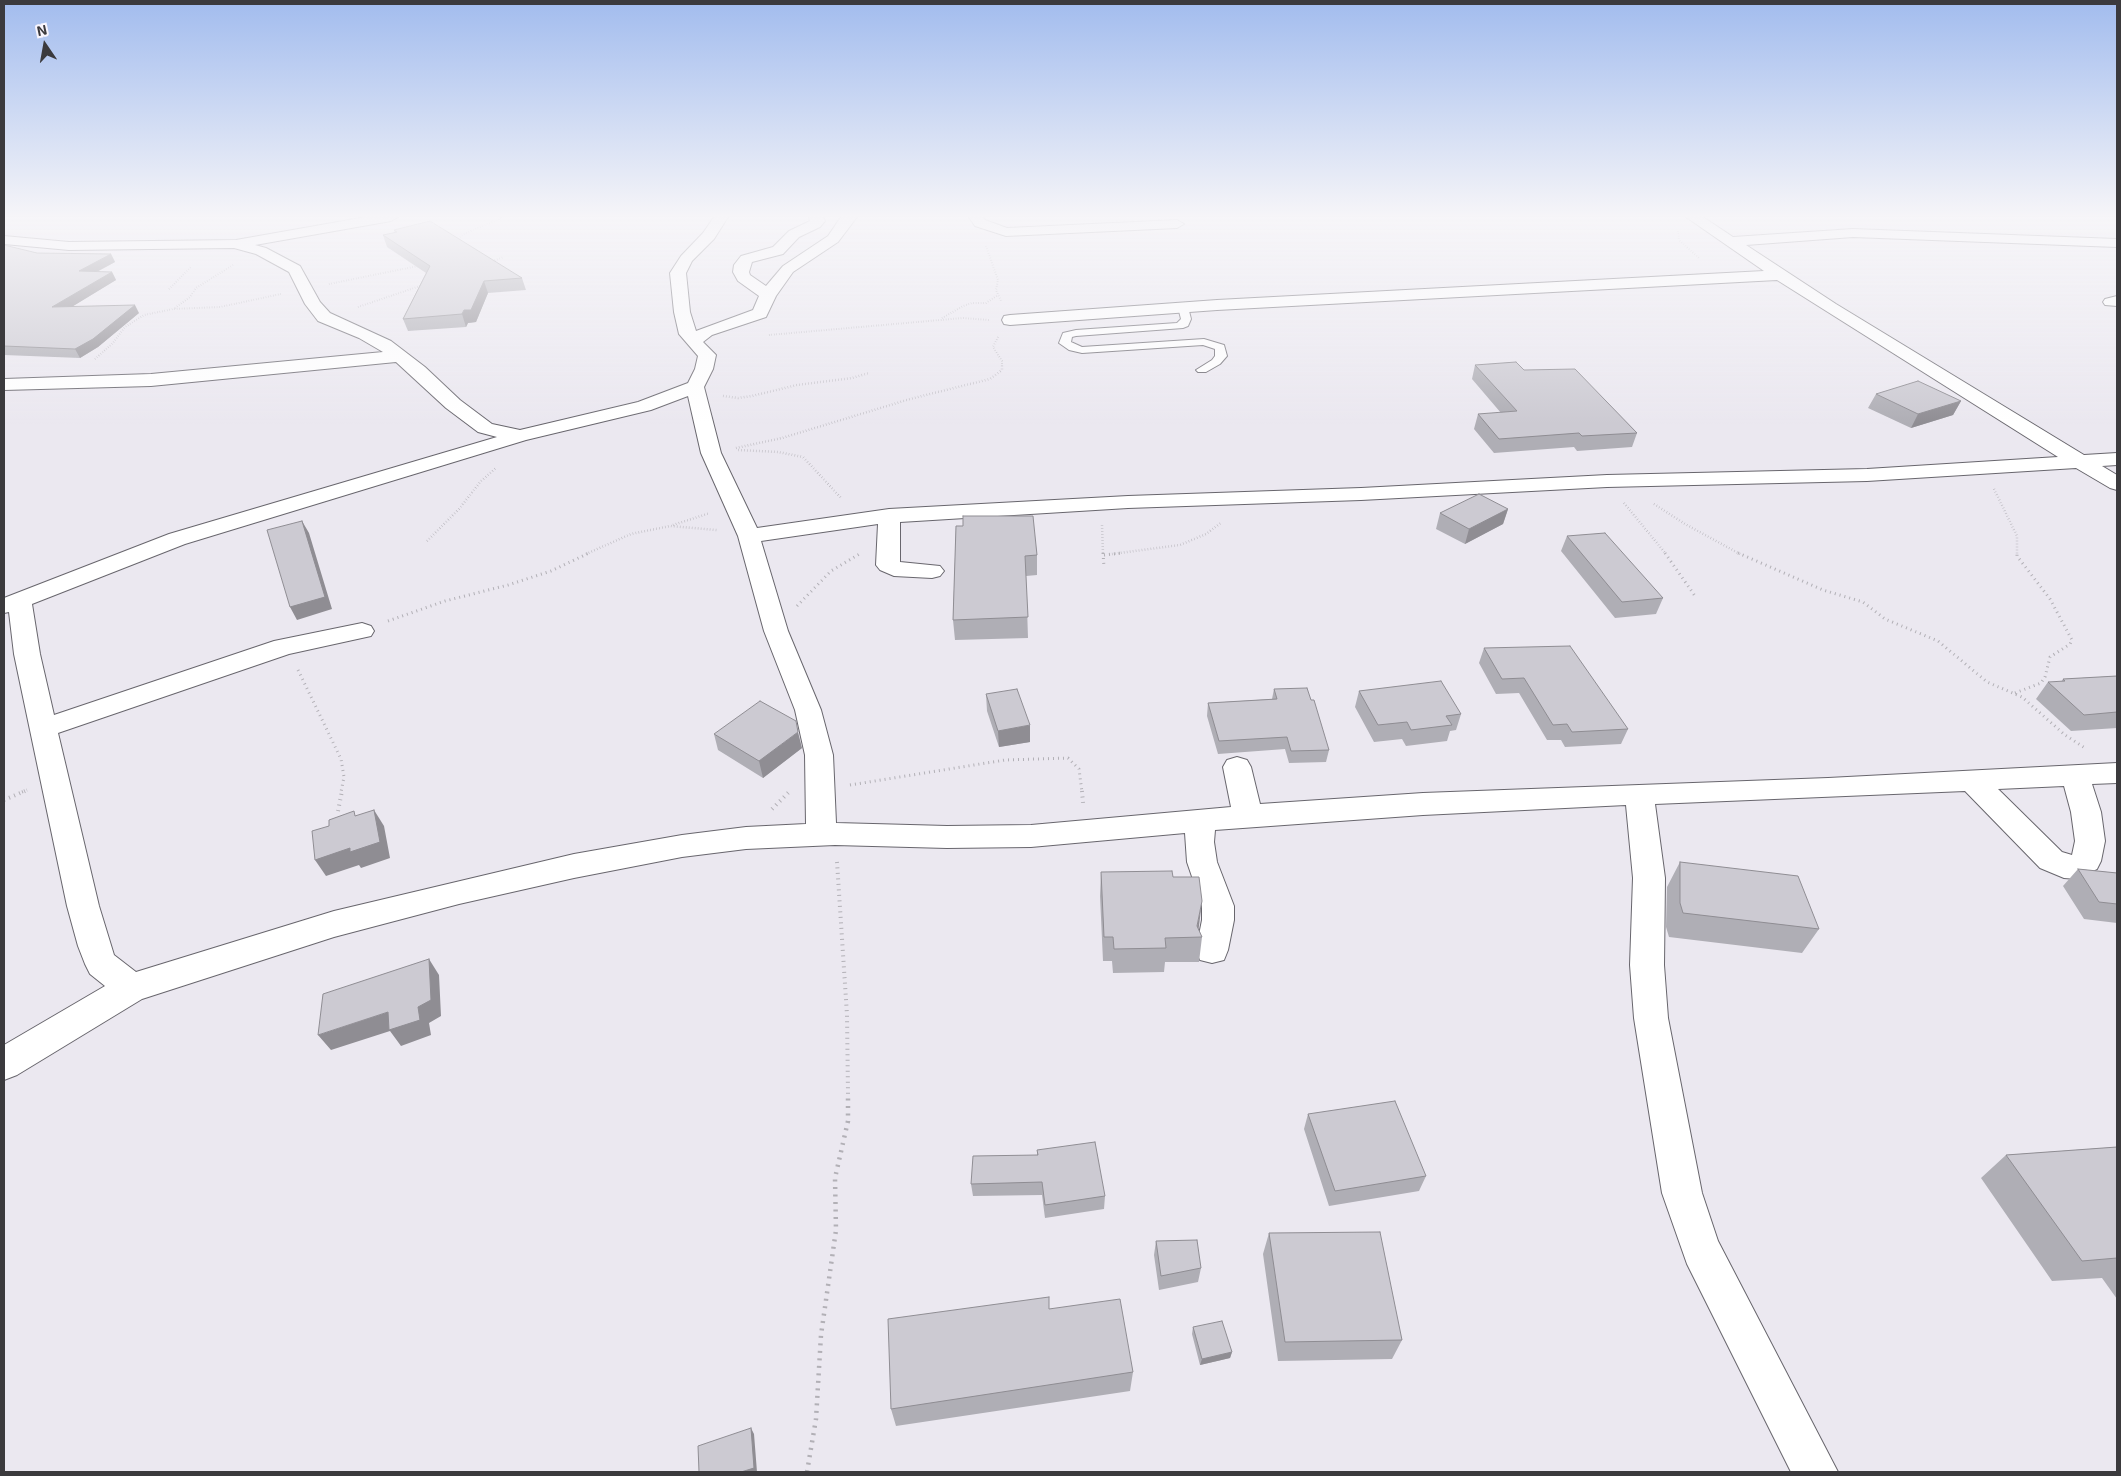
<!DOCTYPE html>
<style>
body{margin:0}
#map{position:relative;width:2121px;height:1476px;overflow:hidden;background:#ebe8f0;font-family:"Exo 2",sans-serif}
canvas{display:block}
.frame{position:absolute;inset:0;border:5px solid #3b3a3d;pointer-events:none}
.north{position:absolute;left:20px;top:20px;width:50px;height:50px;-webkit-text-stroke:4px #f8f5fd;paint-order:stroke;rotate:348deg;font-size:14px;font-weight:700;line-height:20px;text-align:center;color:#3b3a3d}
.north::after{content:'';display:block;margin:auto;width:18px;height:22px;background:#3b3a3d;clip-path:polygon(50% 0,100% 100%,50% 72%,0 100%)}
</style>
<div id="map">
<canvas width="2121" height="1476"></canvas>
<div class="frame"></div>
<div class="north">N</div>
</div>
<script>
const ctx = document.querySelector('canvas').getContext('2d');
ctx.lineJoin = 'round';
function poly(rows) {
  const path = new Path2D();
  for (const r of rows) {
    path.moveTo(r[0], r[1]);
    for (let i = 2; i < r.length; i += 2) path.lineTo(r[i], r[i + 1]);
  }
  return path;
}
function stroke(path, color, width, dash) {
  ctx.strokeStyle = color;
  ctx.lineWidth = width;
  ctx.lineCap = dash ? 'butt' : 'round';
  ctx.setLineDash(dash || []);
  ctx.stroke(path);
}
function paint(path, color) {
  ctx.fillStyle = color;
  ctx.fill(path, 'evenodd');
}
const pathFar4 = poly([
 [1678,231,1679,240,1699,258],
 [460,242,460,237,464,234,504,217],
 [986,246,998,280,996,290,1001,301],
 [490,262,504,257],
 [329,284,418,266],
 [169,289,192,266],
 [358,307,423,285],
 [175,308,190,297,196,288,233,265],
 [942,318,963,306,972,303,986,303,998,295],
 [769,335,963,318,989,320],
 [998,337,993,347,1002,361,1002,366],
 [95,359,113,343,125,327,144,315,173,309,220,307,281,294]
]);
const pathFar3 = poly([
 [723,396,738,398,752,396,797,385,852,378,869,373],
 [736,448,782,438,910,399,990,379,1002,370,1002,365],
 [738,450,778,452,803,457,842,499],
 [1994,489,2017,536,2017,554],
 [1624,503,1666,554],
 [1654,504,1685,524,1740,554],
 [673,525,710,513],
 [1102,525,1103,554],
 [427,541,459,509,481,481,496,468],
 [586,554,631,534,670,526,717,530],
 [1112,554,1180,545,1206,534,1222,522]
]);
const pathFar2 = poly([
 [1103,553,1104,567],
 [1665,553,1695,596],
 [1738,553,1823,590,1863,602,1885,619,1938,641,1987,682,2022,697,2065,735,2085,748],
 [1104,555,1122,553],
 [797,606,831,571,861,553],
 [388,621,445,601,508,585,551,571,589,553],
 [298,670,341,759,344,777,341,792],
 [2015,693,2041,683,2045,677,2050,657,2070,644,2072,640,2050,599,2017,556,2017,553],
 [850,785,1005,760,1068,758,1079,769,1082,792],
 [22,792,27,790]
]);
const pathFar1 = poly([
 [1082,791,1083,803],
 [4,800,25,791],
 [772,809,789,792],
 [338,811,342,791],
 [837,862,847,1015,848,1094]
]);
const path = poly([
 [807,1472,816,1419,821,1335,836,1230,835,1178,848,1121,848,1093]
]);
const service = poly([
 [1183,304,1188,307,1191,319,1188,326,1183,328,1076,336,1072,337,1071,342,1082,347,1204,339,1224,345,1227,356,1220,364,1206,372,1198,372,1196,370,1212,360,1215,356,1215,349,1203,345,1082,353,1069,350,1059,343,1063,333,1076,330,1177,323,1181,319,1178,307,1183,304]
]);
const minor = poly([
 [366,217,398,217,391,221,255,245,266,248,300,266,320,302,330,313,391,341,425,367,460,400,492,424,520,430,638,402,688,383,695,369,698,356,679,334,674,312,670,273,681,256,703,233,714,217,728,217,714,239,692,261,686,273,690,312,696,331,753,310,759,296,738,281,733,272,734,265,741,256,773,247,789,231,810,221,809,217,823,217,825,221,820,227,799,237,783,254,752,262,749,272,750,275,766,286,783,266,828,236,841,217,857,217,838,242,793,272,776,296,766,317,712,335,703,342,716,355,713,369,704,387,721,453,757,528,889,509,1128,496,1361,488,1607,475,1867,469,2058,457,1777,280,1217,310,1010,325,1004,324,1002,320,1004,316,1010,315,1217,300,1764,271,1686,217,1703,217,1733,237,1853,229,2117,239,2117,247,1853,237,1746,245,1836,304,2084,455,2117,453,2117,465,2102,466,2117,475,2117,490,2110,488,2076,468,1867,481,1607,487,1361,500,1128,508,900,522,900,562,940,566,944,571,940,576,932,578,894,576,880,570,876,565,878,524,761,541,788,631,821,710,833,755,836,823,947,826,1031,825,1231,807,1223,767,1227,760,1237,757,1247,760,1251,767,1260,804,1423,793,1828,778,2117,763,2117,783,2092,784,2101,812,2105,841,2101,861,2097,869,2077,879,2064,878,2040,868,1965,791,1655,804,1665,878,1664,965,1668,1018,1702,1193,1718,1241,1838,1472,1791,1472,1687,1264,1662,1193,1634,1018,1630,965,1633,878,1626,805,1423,815,1215,830,1214,842,1217,862,1234,906,1234,920,1228,950,1224,960,1212,963,1200,960,1196,950,1202,920,1202,906,1187,862,1185,833,1031,847,947,848,835,845,746,849,682,857,574,878,459,904,334,937,142,999,17,1075,4,1080,4,1045,105,986,90,974,85,964,78,946,67,906,14,654,9,612,4,613,4,598,169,534,497,437,478,432,446,408,396,362,151,386,4,390,4,379,151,374,383,352,359,338,318,321,305,304,289,272,256,254,234,248,69,250,4,244,4,236,69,242,236,240,366,217],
 [688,396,701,453,738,536,764,631,795,710,805,755,806,824,746,827,682,835,574,854,334,911,136,972,114,955,99,906,58,733,289,654,371,636,374,631,371,626,362,623,274,641,54,715,40,654,32,604,185,544,526,440,651,410,688,396],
 [2064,786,2071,812,2075,841,2072,855,2062,852,1998,789,2064,786],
 [969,217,983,217,985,220,1007,228,1177,220,1184,224,1177,228,1006,236,975,226,969,217],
 [2117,296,2117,306,2105,305,2103,302,2105,299,2117,296]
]);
const wall = poly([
 [394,230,522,278,526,290,488,293,476,322,468,323,466,327,408,331,403,319,426,273,387,247,383,235,395,233],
 [4,245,37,253,111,254,115,262,97,272,112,272,116,280,71,307,139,313,98,347,80,358,4,355],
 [1475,365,1524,370,1637,433,1632,447,1577,451,1574,447,1494,453,1474,429,1478,414,1501,413,1472,379],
 [1876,394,1961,401,1953,415,1911,428,1868,408],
 [1508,509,1503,524,1465,544,1436,529,1440,513],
 [956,526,1037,555,1037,575,1026,576,1028,638,955,640,953,620],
 [1567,536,1663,598,1656,614,1615,618,1561,551],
 [1484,648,1628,729,1621,744,1565,747,1561,740,1547,740,1519,693,1496,694,1479,663],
 [2117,676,2117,728,2071,731,2036,699,2048,682,2061,682,2063,679],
 [1274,689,1329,750,1326,762,1289,763,1285,749,1218,754,1207,716,1208,703,1272,699],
 [1359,691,1461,714,1456,730,1450,731,1447,741,1406,746,1402,739,1374,742,1355,707],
 [986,694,1030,742,999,747,987,711],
 [714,734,802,748,763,778,718,750],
 [1680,862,1819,929,1802,953,1669,937,1666,927,1667,887],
 [2078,869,2117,873,2117,923,2084,919,2063,886],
 [1101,872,1198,928,1202,937,1199,962,1165,962,1164,972,1113,973,1112,961,1103,961,1100,896],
 [1308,1114,1426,1176,1419,1191,1329,1206,1304,1129],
 [2117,1147,2117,1299,2102,1278,2052,1281,1981,1178,2006,1155],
 [1037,1150,1105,1196,1104,1209,1045,1218,1042,1195,973,1196,971,1184,1037,1155],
 [1269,1233,1402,1340,1392,1359,1278,1361,1263,1254],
 [1156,1241,1201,1268,1198,1282,1159,1290,1154,1255],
 [1049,1309,1133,1372,1130,1391,896,1426,891,1409],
 [1193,1327,1232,1352,1230,1358,1200,1365,1192,1334]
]);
const shadedWall = poly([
 [111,254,115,262,83,279,79,271],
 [112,272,116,280,57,316,52,307],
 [484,281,488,293,476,322,468,323,466,327,462,314],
 [135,305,139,313,98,347,80,358,75,349],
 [1961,401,1953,415,1911,428,1918,414],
 [1508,509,1503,524,1465,544,1469,529],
 [302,521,309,533,332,609,297,620,290,607],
 [1030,725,1030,742,999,747,998,731],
 [798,732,802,748,763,778,759,761],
 [374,810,384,826,390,858,361,868,359,865,326,876,315,860],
 [1202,901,1199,926,1197,937,1197,926],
 [429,959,439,975,441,1016,429,1023,431,1035,401,1046,390,1031,331,1050,318,1035,388,1012,418,1007],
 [1232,1352,1230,1358,1200,1365,1202,1359],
 [751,1428,754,1434,757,1472,741,1472]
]);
const building = poly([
 [430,221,522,278,484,281,471,310,464,310,462,314,403,319,430,266,383,235,397,232,394,230,430,221],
 [4,245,37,253,111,254,79,271,112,272,52,307,135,305,93,339,75,349,4,346,4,245],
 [1516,362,1524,370,1575,369,1637,433,1582,436,1579,433,1499,439,1478,414,1517,411,1475,365,1516,362],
 [1918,381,1961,401,1918,414,1876,394,1918,381],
 [1479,494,1508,509,1469,529,1440,513,1479,494],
 [963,516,1033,516,1037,555,1025,556,1028,617,953,620,956,526,963,526,963,516],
 [302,521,325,597,290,607,267,530,302,521],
 [1605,533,1663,598,1622,602,1567,536,1605,533],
 [1570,646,1628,729,1572,732,1567,724,1553,725,1524,678,1502,679,1484,648,1570,646],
 [2117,676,2117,712,2084,715,2048,682,2065,681,2063,679,2117,676],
 [1441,681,1461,714,1446,716,1452,725,1411,730,1407,722,1378,725,1359,691,1441,681],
 [1307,688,1311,700,1314,700,1329,750,1291,751,1287,737,1219,741,1208,703,1277,699,1274,689,1307,688],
 [1017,689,1030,725,998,731,986,694,1017,689],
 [760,701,796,721,798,732,759,761,714,734,760,701],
 [374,810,380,842,350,852,350,848,315,860,312,831,329,826,329,820,354,811,355,816,374,810],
 [1680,862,1798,876,1819,929,1683,913,1680,903,1680,862],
 [2078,869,2117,873,2117,904,2099,902,2078,869],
 [1172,871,1173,877,1199,877,1202,901,1197,926,1202,937,1165,938,1166,948,1114,949,1113,937,1104,937,1101,872,1172,871],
 [429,959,431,1000,418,1007,420,1020,389,1030,388,1012,318,1035,323,994,429,959],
 [1395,1101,1426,1176,1335,1191,1308,1114,1395,1101],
 [1095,1142,1105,1196,1045,1205,1042,1182,971,1184,973,1156,1038,1155,1037,1150,1095,1142],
 [2117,1147,2117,1258,2082,1261,2006,1155,2117,1147],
 [1380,1232,1402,1340,1285,1342,1269,1233,1380,1232],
 [1197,1240,1201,1268,1161,1276,1156,1241,1197,1240],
 [1049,1297,1049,1309,1120,1299,1133,1372,891,1409,888,1319,1049,1297],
 [1222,1321,1232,1352,1202,1359,1193,1327,1222,1321],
 [751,1428,754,1468,741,1472,699,1472,698,1446,751,1428]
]);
stroke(service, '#68666d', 2);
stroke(minor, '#68666d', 2);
stroke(pathFar4, '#b2b0b6', 2, [0.5, 2]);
stroke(pathFar3, '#b2b0b6', 2.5, [0.5, 2.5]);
stroke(pathFar2, '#b2b0b6', 3, [1, 4]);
stroke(pathFar1, '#b2b0b6', 4, [1, 4.5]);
stroke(path, '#b2b0b6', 4.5, [2, 5.5]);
paint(service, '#fff');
paint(minor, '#fff');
paint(wall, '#afaeb5');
paint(shadedWall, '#8f8d93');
paint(building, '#cccad2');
stroke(building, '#8f8d93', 1);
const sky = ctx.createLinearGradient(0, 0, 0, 424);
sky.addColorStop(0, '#a2bcee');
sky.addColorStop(0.51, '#f6f5f8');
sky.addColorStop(1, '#f6f5f800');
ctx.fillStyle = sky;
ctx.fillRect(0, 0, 2121, 424);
</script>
